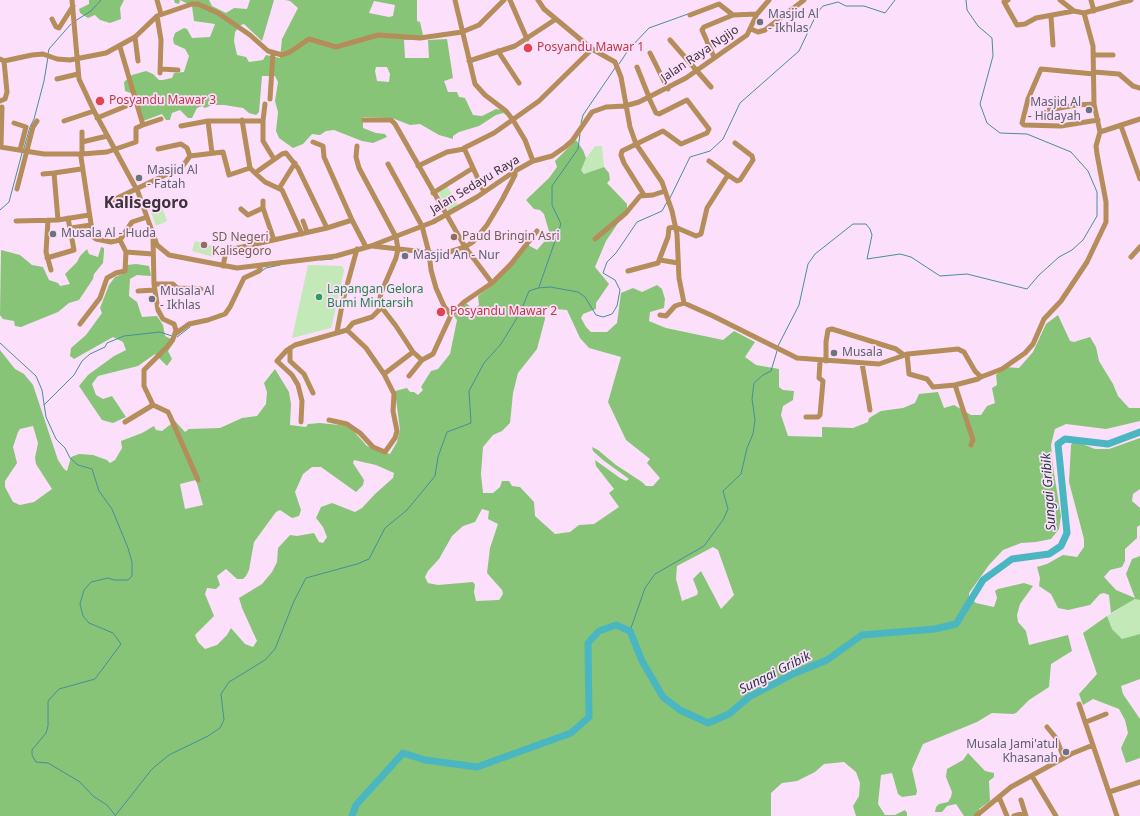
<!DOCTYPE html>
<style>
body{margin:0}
canvas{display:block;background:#fcdffa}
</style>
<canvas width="1140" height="816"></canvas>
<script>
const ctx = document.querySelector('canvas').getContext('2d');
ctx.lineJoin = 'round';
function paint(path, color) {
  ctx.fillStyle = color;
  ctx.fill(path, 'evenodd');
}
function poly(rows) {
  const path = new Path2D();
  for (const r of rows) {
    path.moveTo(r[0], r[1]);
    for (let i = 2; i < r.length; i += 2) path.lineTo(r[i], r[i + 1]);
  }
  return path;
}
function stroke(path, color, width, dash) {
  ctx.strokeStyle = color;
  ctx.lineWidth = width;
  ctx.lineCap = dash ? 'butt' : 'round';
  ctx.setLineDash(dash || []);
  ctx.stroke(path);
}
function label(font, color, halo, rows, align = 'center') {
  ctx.font = font + ' "Noto Sans",sans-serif';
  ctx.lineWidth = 3.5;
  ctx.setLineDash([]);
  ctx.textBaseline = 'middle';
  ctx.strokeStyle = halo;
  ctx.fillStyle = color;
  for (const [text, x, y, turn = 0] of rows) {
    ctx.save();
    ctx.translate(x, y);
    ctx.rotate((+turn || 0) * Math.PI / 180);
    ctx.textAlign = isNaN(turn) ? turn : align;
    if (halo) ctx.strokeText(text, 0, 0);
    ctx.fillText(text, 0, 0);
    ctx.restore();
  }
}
const green = poly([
 [595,146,602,146,604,167,585,174,581,170,582,164],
 [447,186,458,205,449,211,438,192],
 [160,202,167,221,156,226,149,206],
 [195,241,216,247,213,257,192,251],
 [308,265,342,266,344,270,338,299,331,328,292,338],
 [1135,599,1140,600,1140,634,1122,640,1112,629,1107,616]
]);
const forest = poly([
 [89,0,124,0,120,8,121,19,110,23,100,20,95,15,88,18,80,13,79,9,89,4],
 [174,0,209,0,212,6,226,13,234,8,247,9,250,0,274,0,262,41,244,24,241,25,235,32,234,41,237,55,246,57,249,62,263,60,266,55,280,58,282,39,298,8,290,1,285,0,417,0,417,21,420,22,423,35,415,40,404,40,405,58,429,58,428,40,447,39,453,78,444,81,448,92,457,92,459,97,465,98,473,115,482,116,496,109,502,110,506,115,503,113,496,115,479,126,459,132,453,136,453,139,439,135,420,124,410,125,392,118,363,117,363,128,376,133,385,134,387,137,373,143,362,141,334,130,326,131,320,135,312,134,303,144,293,148,279,138,276,131,278,112,275,101,278,82,275,76,262,76,259,112,256,115,249,113,243,108,224,105,212,105,205,108,202,106,197,108,192,118,188,118,180,110,172,113,170,120,166,120,162,114,143,121,136,95,125,91,124,82,132,75,146,71,153,74,159,80,163,80,172,78,174,73,184,72,189,56,185,49,174,44,173,39,175,33,184,28,187,29,192,38,210,37,215,24,194,21,192,6,180,0,179,4,175,3],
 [374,1,395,5,393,16,389,17,369,13],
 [376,67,387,67,390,74,389,82,377,81,375,71],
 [576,140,583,150,586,158,581,170,584,174,604,167,609,173,610,180,607,183,627,204,627,210,606,241,595,267,609,284,596,303,596,309,583,314,581,318,586,327,591,332,607,332,617,323,621,293,633,288,642,292,657,285,662,289,665,299,664,308,650,312,649,321,666,328,723,340,734,331,755,342,745,357,756,365,779,369,779,387,783,390,794,391,793,400,783,406,781,415,788,436,822,437,822,427,853,428,868,422,869,418,881,411,903,408,915,403,919,394,938,392,944,408,954,405,971,415,981,415,987,406,995,403,992,388,997,385,996,375,1005,367,1019,368,1033,352,1046,324,1058,315,1070,341,1074,342,1090,337,1096,347,1099,361,1113,384,1118,396,1129,408,1140,408,1140,421,1106,429,1066,424,1055,429,1051,445,1053,467,1061,516,1059,529,1051,539,1036,542,1021,543,1003,550,989,565,969,593,969,596,976,603,994,607,997,598,995,591,998,589,1024,583,1033,586,1020,604,1017,615,1018,622,1026,631,1029,645,1068,635,1072,651,1051,664,1049,687,1029,700,1016,713,1013,714,992,713,977,722,923,744,912,769,917,791,916,795,902,797,898,794,892,773,881,775,878,804,885,815,895,815,905,810,907,813,907,816,856,816,853,806,859,796,860,783,856,772,844,762,824,764,815,772,797,781,782,783,771,793,771,816,0,816,0,350,15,369,24,374,33,385,58,460,64,469,67,471,71,457,79,454,93,455,107,460,110,463,115,460,122,448,121,441,142,433,154,426,156,430,162,431,175,421,185,432,189,429,220,428,242,418,257,416,266,404,267,392,264,383,275,369,289,392,291,404,290,425,306,427,308,424,320,423,349,426,367,446,390,454,397,442,400,430,395,391,407,388,410,392,414,392,418,395,423,390,421,387,431,371,438,369,450,354,457,320,454,316,466,303,473,309,479,305,478,296,490,287,528,245,537,250,550,235,544,214,540,210,534,209,526,200,549,178,557,167,555,161],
 [544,308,567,310,580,338,589,348,621,357,608,402,626,440,650,459,647,463,660,478,653,486,646,486,642,482,616,465,598,450,592,447,593,451,603,460,629,479,626,481,620,478,595,460,596,466,614,489,609,493,619,507,594,524,579,525,570,532,555,534,535,516,534,502,520,487,512,486,509,481,502,481,500,487,493,493,483,493,481,474,483,447,493,435,502,431,510,423,513,393,518,373,537,349,545,319],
 [33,426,38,443,35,458,36,464,52,489,34,502,20,505,13,502,5,487,5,481,17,463,13,447,18,432,20,429],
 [354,460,376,465,394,473,393,478,375,494,362,508,355,512,332,503,321,507,316,518,323,527,327,537,323,543,319,542,314,533,297,536,290,535,278,548,277,562,272,572,262,584,239,598,242,608,257,641,253,647,245,644,231,628,227,635,217,645,205,649,198,642,195,635,214,616,205,594,207,588,216,589,220,585,217,576,226,569,237,579,243,579,246,576,249,570,254,542,276,512,280,510,292,518,299,516,301,510,295,492,303,474,312,467,321,467,356,492,363,485,364,480,353,463],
 [196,480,203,505,185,509,180,484],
 [482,509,489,511,488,519,498,524,490,548,487,573,502,590,503,594,499,600,476,601,474,592,475,585,473,582,438,585,428,583,425,577,428,571,439,559,452,536,463,526,475,522],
 [713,547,718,550,734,595,721,609,701,571,693,579,698,592,697,595,682,601,676,579,677,566],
 [101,247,104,248,104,252,103,263,94,274,93,279,79,300,69,303,58,312,21,327,15,326,14,321,3,319,0,315,1,250,20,255,32,265,43,267,49,280,58,283,60,286,70,284,65,274,77,262,80,256,87,249,89,254,98,257],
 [136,264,149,266,151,276,137,275,130,279,129,296,137,302,142,317,157,316,163,325,165,336,175,341,168,351,172,359,167,366,155,354,138,366,98,376,92,384,96,395,103,399,112,396,126,417,113,423,102,420,79,386,88,375,114,356,126,350,123,342,113,337,74,359,70,356,71,348,86,335,102,313,100,308,109,285,115,277,125,273,127,265],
 [1140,438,1140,489,1133,494,1132,501,1140,508,1140,525,1137,527,1137,538,1125,549,1125,561,1122,567,1110,570,1104,577,1116,590,1135,598,1126,574,1132,559,1140,556,1140,600,1135,599,1111,613,1109,595,1104,593,1100,594,1090,605,1068,610,1058,608,1051,594,1039,586,1040,578,1037,567,1047,564,1063,555,1077,557,1084,547,1084,539,1069,482,1071,445,1073,442,1077,442,1095,449,1109,449],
 [1107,616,1112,629,1122,639,1140,634,1140,679,1121,686,1123,694,1140,719,1140,758,1126,763,1121,748,1128,733,1125,720,1119,709,1093,699,1083,705,1079,694,1097,674,1083,633],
 [968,753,985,771,994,773,994,777,989,781,990,801,979,809,981,816,964,816,956,804,947,806,942,812,935,812,936,807,939,804,948,802,951,797,952,792,946,777,947,769,963,760]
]);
const stream = poly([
 [75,21,91,11,101,0],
 [48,54,49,49,71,24],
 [619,64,629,49,649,28,688,14],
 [581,123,583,115,615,68],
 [24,148,30,127,34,119,44,81,48,57],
 [670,198,690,157,710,151,723,139,740,103,799,51,817,13,823,6,838,2,846,6,864,6,885,13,895,0],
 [0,210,9,202,22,153],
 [321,260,333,259],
 [259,273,266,268,280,265],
 [539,287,561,224,552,205,552,186,578,149,580,134],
 [177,337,190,327],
 [0,343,36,376,42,390,46,417,56,439,65,448,70,458,78,465,92,469,99,491,112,509,128,548,132,562,132,576,128,580,114,580,108,578,91,582,84,590,80,604,83,616,89,623,113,633,121,644,95,679,59,689,48,701,48,726,46,733,32,750,32,755,36,762,48,763,80,782,93,796,107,805,115,815],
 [778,346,799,305,808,264,815,254,853,224,866,224,870,229,872,235,867,259,900,254,911,257,940,276,967,274,1027,289,1039,275,1059,257,1072,250,1083,240,1097,216,1097,192,1088,171,1071,152,1027,134,1000,133,987,123,980,104,993,56,992,38,978,26,967,10,966,0],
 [44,405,74,375,82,361,90,354,105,347,107,343,124,336,160,332,172,336],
 [630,631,645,588,655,574,704,546,723,520,728,509,723,491,741,474,747,448,753,434,755,420,752,399,754,383,763,375,771,371,777,351],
 [115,816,152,769,169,755,208,736,220,728,224,720,221,694,229,682,265,660,275,649,294,601,306,578,357,564,369,559,385,528,407,510,435,476,438,457,447,432,471,423,469,391,484,363,501,344,520,313,529,291,538,288,550,287,578,292,585,297,596,315,603,317,612,314,617,306,620,290,615,280,603,273,607,262,616,253,637,222,662,211,667,202]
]);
const river = poly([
 [352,816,356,805,403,753,425,760,477,767,571,733,589,717,588,643,599,631,616,625,630,631,642,661,663,697,680,710,708,723,729,714,749,697,793,674,827,660,862,635,935,629,956,624,983,580,1012,559,1049,554,1061,546,1067,533,1058,444,1065,439,1108,444,1140,432]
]);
const street = poly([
 [72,0,79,79,94,111,138,192,157,245,169,255,237,268,336,256,371,246,433,222,477,197,515,171,533,161,552,156,565,147,572,141,592,112,606,107,625,106,639,102,686,78,747,35,757,14,769,0],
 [157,0,161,14],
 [455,0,475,84,485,95,506,111,513,120,525,140,533,161],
 [510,0,527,39],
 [538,0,544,9,592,49,615,62,621,77,630,127,636,144,662,182,672,211,677,234,679,278,684,303,713,316,797,358,879,364,908,354,958,349,964,352,975,371,981,377,1002,369,1025,353,1033,344,1044,319,1061,301,1087,262,1106,222,1106,202,1097,154,1096,146,1100,132,1094,104,1093,46,1084,13,1074,11,1060,0],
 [1008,0,1004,2,1017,25,1025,24,1036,18,1074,11],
 [1091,0,1094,11],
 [1084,13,1131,0],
 [690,15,719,4,733,15],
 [157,16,161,40,160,73],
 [1051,17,1053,45],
 [52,19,56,27,59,28,73,6],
 [751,29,758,32,765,30,804,0],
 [135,37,138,61],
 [670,40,711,87],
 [120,47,143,125,136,128,136,142,107,152,82,154,81,157,93,237,96,239,111,242,120,240,132,222,147,217],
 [498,51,519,83],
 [650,53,668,89],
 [1094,55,1113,55],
 [714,57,702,30,704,27,733,15,757,14],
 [0,59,4,61,32,55,43,54,57,59,70,60,106,53,135,37,157,16,192,4,198,4,218,13,250,35,268,51,282,55,290,52,309,39,336,47,378,35,420,38,462,32,479,25,504,0],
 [469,61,515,46,556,19],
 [637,67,649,97],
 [161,69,178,70],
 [1094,72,1119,74,1133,86,1140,88],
 [1094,74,1041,69,1028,99,1022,123,1024,125,1061,126,1098,120],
 [57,79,78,74],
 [270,99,273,53],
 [0,101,5,99,7,92,4,61],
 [1049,110,1076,105,1094,104],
 [97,118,136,102],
 [242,120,250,168],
 [364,120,391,120,395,124,465,247,492,283,464,302,451,315],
 [64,121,94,111],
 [208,121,212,153],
 [263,121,265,104],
 [14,123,26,127,20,150],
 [143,125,161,119],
 [181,126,208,121,263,121,263,141,274,159],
 [1121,126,1140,179],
 [82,132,82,142,107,136],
 [1100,132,1140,119],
 [313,142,323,146,324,157,352,220],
 [357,146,356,157,359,168,396,237,398,249,396,258,381,293,379,304,396,326,413,352,422,360],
 [0,147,44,154,82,154,82,142],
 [1,147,2,107],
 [158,149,181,144,187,148,190,156],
 [709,161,728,175],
 [388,164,422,226,429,253,431,270,436,288,444,306,451,315,433,354,422,360,409,376],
 [418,166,447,152,464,149],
 [250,168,255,173,282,154,286,153,298,168,327,228],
 [255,173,265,182,282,190,302,234],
 [43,174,54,173],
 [280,187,295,163],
 [17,189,33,127,37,121],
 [484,192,464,148,494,133,539,101,592,49],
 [433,193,473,168],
 [644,195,624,163,621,155,622,151,663,131,681,144,707,133,709,129,687,100,659,114,656,113,649,98],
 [111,201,182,167,190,156,223,152,229,175,250,168],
 [263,201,263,208,274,240],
 [241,209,248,215,263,208],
 [48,220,46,252,51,270],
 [58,220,54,173,81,169],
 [16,221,58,220,89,215],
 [303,221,307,232],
 [71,228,91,225],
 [153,238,154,284,158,310,163,319,174,324,176,330,173,339,167,347,144,370,144,386,153,405,168,412,170,416,198,480],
 [595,239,626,213,640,196,653,195,665,191],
 [372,246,443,254,465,247,473,242,487,225,502,200,515,175,515,171],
 [126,252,153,254],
 [1131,257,1140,247],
 [47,258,74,250,68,218],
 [660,260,678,263],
 [223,266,226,252,229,250,327,228,352,220,366,247],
 [628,271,658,263,668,237,669,228,675,227,696,236,701,234,707,208,728,175,737,181,740,180,753,160,752,156,735,143],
 [492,283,511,264,537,231],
 [154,284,173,284,177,288,201,289],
 [138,291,155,290],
 [660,315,666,316,675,306,684,303],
 [80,324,100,298,107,278,116,273,125,271,126,252,120,240],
 [347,330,353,323,372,317,381,308],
 [337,332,343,300,357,249],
 [175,334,189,324,208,320,225,314,230,307,244,278,259,271,262,265],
 [290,348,290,361,304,374,313,393],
 [907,354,909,374,927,379,933,387,955,385],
 [826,361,826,342,828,330,832,329,896,349,904,355],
 [862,363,870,410],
 [384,374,413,352],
 [806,417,818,417,820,415,823,381,819,378,820,361],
 [125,422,153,405],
 [301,422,302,401,298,385,292,375,277,361,287,350,295,345,347,330,366,348,384,374,394,394,393,411,397,431,395,438,385,452,373,447,360,433,347,424,329,420],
 [971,445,973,440,955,385,978,379,981,377],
 [1079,704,1117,816],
 [1086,722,1106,714],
 [1047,727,1056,738,1064,758],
 [1032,776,1056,816],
 [1109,792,1140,782],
 [999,797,1007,816],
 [1021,800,1026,816],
 [976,816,1011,787,1071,754,1093,745],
 [1014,816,1025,813]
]);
const markers = [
 [760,22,4,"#6b7280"],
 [528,48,5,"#e0444e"],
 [100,101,5,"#e0444e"],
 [1089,110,4,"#6b7280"],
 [139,178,4,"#6b7280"],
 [53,234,4,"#6b7280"],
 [454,237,4,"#8d6e63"],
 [204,245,4,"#8d6e63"],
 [405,256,4,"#6b7280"],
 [319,297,4,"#2e9e5b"],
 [152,299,4,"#6b7280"],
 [441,312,5,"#e0444e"],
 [834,353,4,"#6b7280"],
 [1066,752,4,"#6b7280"]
];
const worshipNames = [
 ["Masjid Al",768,15],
 ["- Ikhlas",768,29],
 ["Masjid Al",1081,103,"right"],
 ["- Hidayah",1081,117,"right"],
 ["Masjid Al",147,171],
 ["- Fatah",147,185],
 ["Musala Al - Huda",61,234],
 ["Masjid An - Nur",413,256],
 ["Musala Al",160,292],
 ["- Ikhlas",160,306],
 ["Musala",842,353],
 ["Musala Jami'atul",1058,745,"right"],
 ["Khasanah",1058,759,"right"]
];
const healthNames = [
 ["Posyandu Mawar 1",537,48],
 ["Posyandu Mawar 3",109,101],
 ["Posyandu Mawar 2",450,312]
];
const streetNames = [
 ["Jalan Raya Ngijo",700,54,-34],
 ["Jalan Sedayu Raya",475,185,-31]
];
const educationNames = [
 ["Paud Bringin Asri",462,237],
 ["SD Negeri",212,238],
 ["Kalisegoro",212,252]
];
const leisureNames = [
 ["Lapangan Gelora",327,290],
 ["Bumi Mintarsih",327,304]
];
const waterNames = [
 ["Sungai Gribik",1049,492,-94],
 ["Sungai Gribik",775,673,-27]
];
const districtNames = [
 ["Kalisegoro",146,203]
];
paint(green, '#c3e9b9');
paint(forest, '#87c477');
stroke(stream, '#468e9a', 1);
stroke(river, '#4ab6c2', 7);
stroke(street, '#b48d5a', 5);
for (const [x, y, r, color] of markers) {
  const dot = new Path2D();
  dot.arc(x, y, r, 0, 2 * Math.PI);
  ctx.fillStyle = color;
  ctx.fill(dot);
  stroke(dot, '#fcdffa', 1.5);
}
label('12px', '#5b616d', '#fcdffa', worshipNames, 'left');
label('12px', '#be3a42', '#fcdffa', healthNames, 'left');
label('12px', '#3d323c', '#fcdffa', streetNames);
label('12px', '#785e54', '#fcdffa', educationNames, 'left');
label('12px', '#27864d', '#fcdffa', leisureNames, 'left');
label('italic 13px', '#253d40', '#fcdffa', waterNames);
label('bold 16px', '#3d323c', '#fcdffa', districtNames);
</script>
